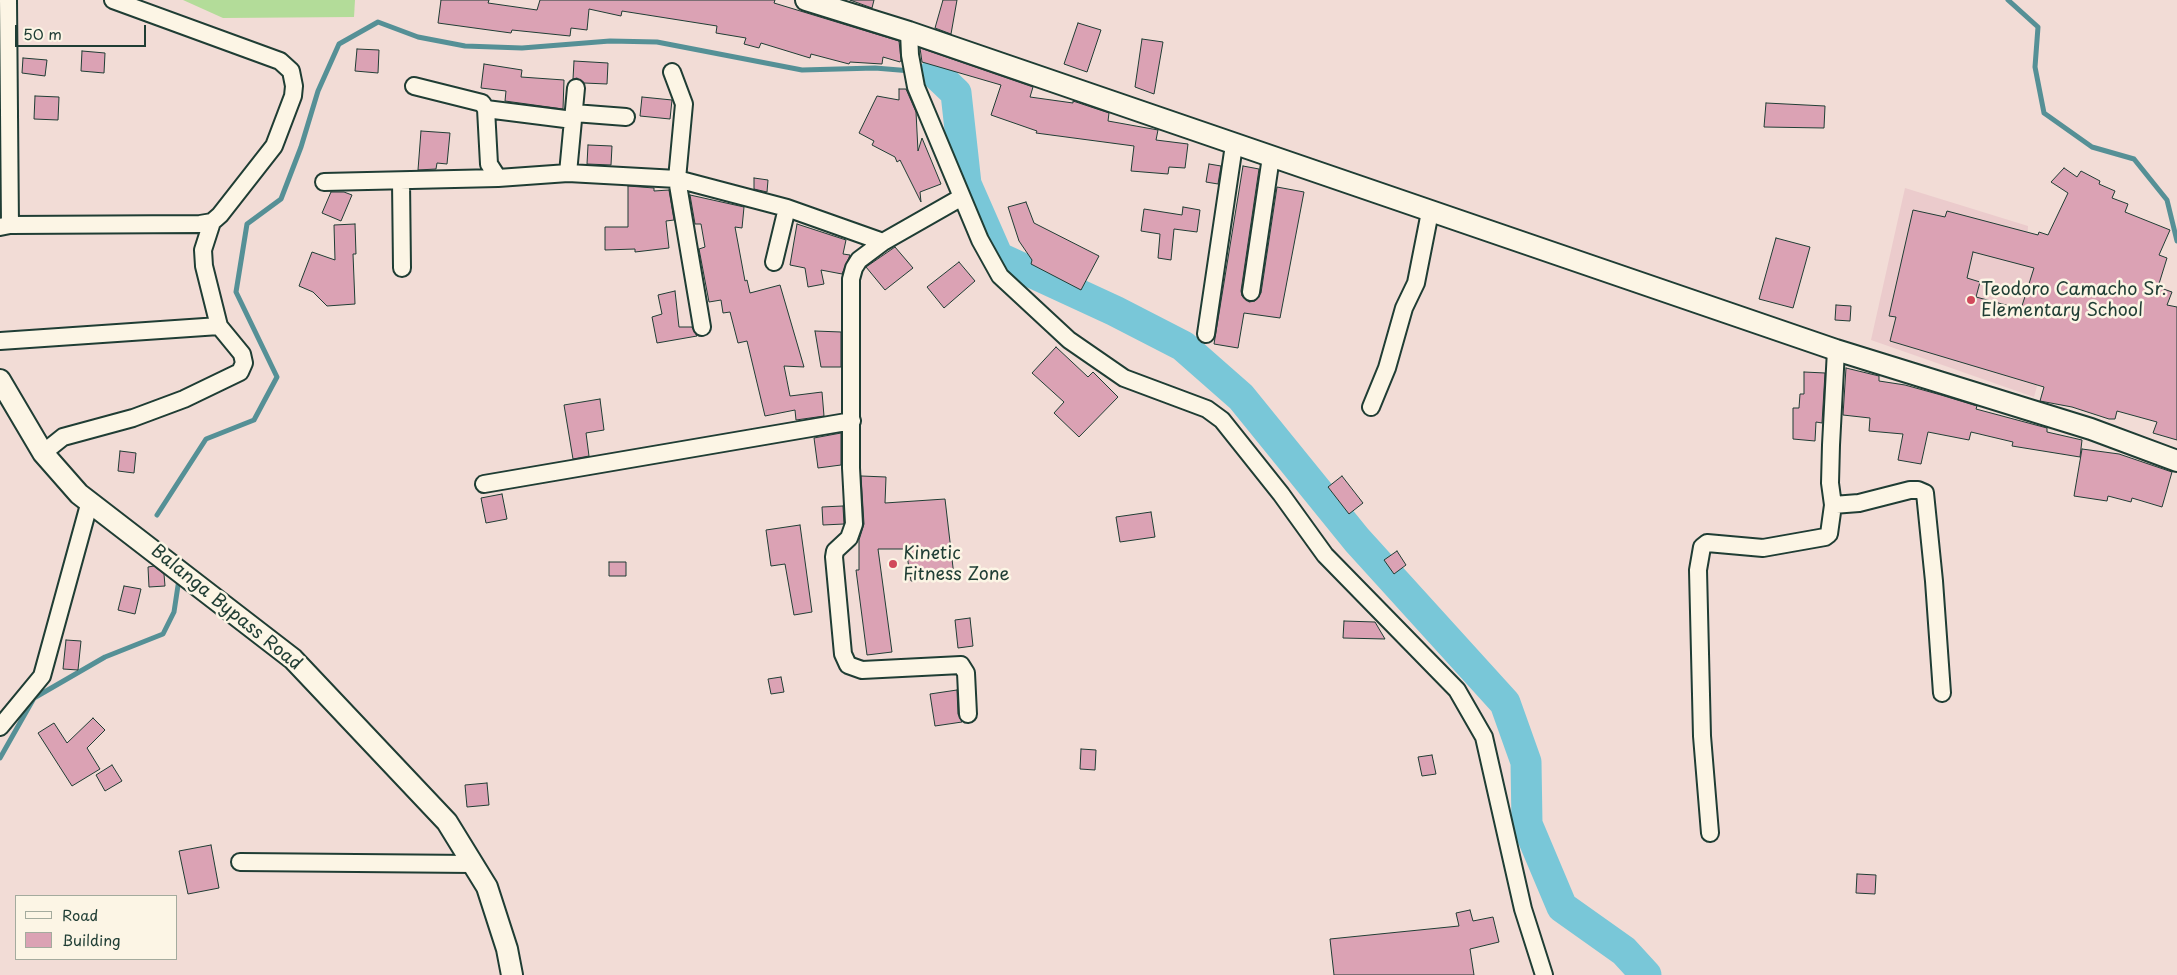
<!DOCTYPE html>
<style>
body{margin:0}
#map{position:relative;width:2177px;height:975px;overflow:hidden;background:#f2dcd6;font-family:"Playpen Sans",sans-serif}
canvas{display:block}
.legend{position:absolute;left:15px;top:895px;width:162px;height:65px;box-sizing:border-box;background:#fcf5e5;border:1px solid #a4ab9e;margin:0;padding:6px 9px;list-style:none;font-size:15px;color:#1f3d34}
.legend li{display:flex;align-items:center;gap:10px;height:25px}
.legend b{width:25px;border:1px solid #a4ab9e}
.scale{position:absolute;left:15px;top:25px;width:131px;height:22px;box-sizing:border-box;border:2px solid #1f3d34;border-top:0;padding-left:6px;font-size:15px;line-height:18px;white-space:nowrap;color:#1f3d34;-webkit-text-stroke:4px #fcf5e5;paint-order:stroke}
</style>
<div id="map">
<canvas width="2177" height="975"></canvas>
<ul class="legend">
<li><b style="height:6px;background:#fcf5e5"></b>Road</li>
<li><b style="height:14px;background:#dba2b4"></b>Building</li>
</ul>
<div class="scale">50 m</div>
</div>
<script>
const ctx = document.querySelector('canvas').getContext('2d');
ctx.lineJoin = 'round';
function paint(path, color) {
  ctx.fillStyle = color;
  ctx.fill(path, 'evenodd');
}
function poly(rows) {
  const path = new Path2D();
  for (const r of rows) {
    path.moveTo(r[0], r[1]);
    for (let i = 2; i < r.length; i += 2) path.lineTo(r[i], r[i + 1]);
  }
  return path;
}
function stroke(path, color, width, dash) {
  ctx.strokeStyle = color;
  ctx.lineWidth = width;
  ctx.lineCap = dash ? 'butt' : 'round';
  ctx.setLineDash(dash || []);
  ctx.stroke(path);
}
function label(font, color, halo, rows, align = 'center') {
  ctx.font = font + ' "Playpen Sans",sans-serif';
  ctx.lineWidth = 5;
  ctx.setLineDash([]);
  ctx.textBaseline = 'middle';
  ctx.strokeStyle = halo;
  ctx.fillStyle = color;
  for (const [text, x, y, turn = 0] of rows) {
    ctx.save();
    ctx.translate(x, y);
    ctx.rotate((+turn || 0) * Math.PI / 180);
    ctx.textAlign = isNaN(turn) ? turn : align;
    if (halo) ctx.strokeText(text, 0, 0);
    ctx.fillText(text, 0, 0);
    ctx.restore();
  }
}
const built = poly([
 [1905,188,2028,226,2027,244,2072,259,2034,397,1871,340]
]);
const green = poly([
 [183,0,355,0,354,17,223,18]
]);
const stream = poly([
 [2008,0,2038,27,2035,67,2044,113,2092,147,2134,159,2167,200,2177,241],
 [157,515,206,439,254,420,277,377,236,292,247,224,281,199,301,147,318,91,339,44,378,22,418,37,465,46,522,48,610,41,657,42,802,70,875,68,935,73],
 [0,758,34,698,105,657,163,634,174,612,179,579]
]);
const river = poly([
 [935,73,956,93,966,184,998,257,1115,311,1183,346,1241,397,1357,540,1505,703,1526,762,1527,824,1562,907,1624,951,1646,975]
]);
const building = poly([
 [441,0,489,0,488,3,537,10,540,0,775,0,774,3,899,41,901,60,900,62,883,57,882,64,850,62,849,64,811,54,810,58,761,43,759,48,744,44,746,38,716,33,717,26,622,11,621,16,589,9,587,30,571,28,570,36,512,30,511,33,438,23,441,0],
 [850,0,874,0,872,8,850,0],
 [943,0,957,0,951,34,935,28,943,0],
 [1078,23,1101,30,1087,72,1064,64,1078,23],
 [1142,39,1163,42,1154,94,1135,87,1142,39],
 [920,48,1033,87,1030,97,1073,103,1073,101,1109,113,1108,121,1158,130,1156,140,1188,144,1185,168,1169,167,1168,174,1131,171,1134,146,1036,133,1037,131,991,115,1001,85,922,62,920,48],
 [357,49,379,50,378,73,355,71,357,49],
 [82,51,105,53,104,73,81,71,82,51],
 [23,58,47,60,45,76,22,73,23,58],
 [574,61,608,63,607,84,584,83,577,78,573,79,574,61],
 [484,64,522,70,521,77,564,80,563,109,505,101,506,91,481,88,484,64],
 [899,89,906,89,916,112,918,151,922,138,941,184,920,192,921,202,900,160,897,162,895,157,872,145,874,141,859,133,877,96,899,100,899,89],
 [35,96,59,97,58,120,34,119,35,96],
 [642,97,672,100,670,119,640,116,642,97],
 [1766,103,1825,106,1824,128,1764,127,1766,103],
 [421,131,450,133,447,164,437,163,436,169,418,170,421,131],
 [588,145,612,146,611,165,587,164,588,145],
 [1209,164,1221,166,1218,184,1206,182,1209,164],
 [1243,166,1259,169,1241,291,1242,296,1249,302,1255,301,1261,293,1277,187,1304,192,1280,318,1244,313,1238,348,1214,344,1243,166],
 [2064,168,2077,177,2081,171,2100,181,2099,184,2115,191,2112,198,2128,204,2125,212,2170,230,2159,255,2167,258,2158,287,2172,292,2167,305,2177,307,2177,440,2153,433,2157,422,2117,411,2115,419,2109,419,2072,407,2040,401,2044,387,1890,341,1896,317,1889,316,1913,210,1945,217,1947,211,2038,235,2039,232,2048,235,2068,193,2051,182,2064,168],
 [1973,252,2034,268,2021,309,1976,297,1980,282,1967,278,1973,252],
 [754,178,768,180,767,192,754,189,754,178],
 [628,186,654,188,654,191,669,190,674,220,666,221,669,248,635,252,635,249,605,250,605,227,628,227,628,186],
 [331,192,344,192,352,195,341,221,322,213,331,192],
 [690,195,744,207,742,228,735,227,745,281,747,280,750,293,780,285,804,367,784,366,790,396,822,392,824,416,796,420,795,410,765,416,747,341,738,343,730,312,723,313,721,300,709,302,699,249,705,247,701,224,695,224,690,195],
 [1026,202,1034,223,1099,256,1081,290,1031,264,1032,260,1019,241,1008,207,1026,202],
 [1183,207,1200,210,1197,232,1174,229,1171,260,1158,258,1160,234,1141,231,1144,209,1182,215,1183,207],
 [355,224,356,254,353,254,355,304,327,306,313,292,299,286,312,252,335,260,334,225,355,224],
 [797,224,846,240,843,254,850,255,842,274,821,270,824,284,808,287,805,268,790,265,797,224],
 [1776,238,1810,247,1793,308,1759,299,1776,238],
 [895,247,913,268,885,290,866,267,895,247],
 [959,262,975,281,944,308,927,287,959,262],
 [675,291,679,327,692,327,697,336,657,343,652,317,662,314,658,295,675,291],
 [1836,305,1851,306,1850,321,1835,320,1836,305],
 [815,331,841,332,841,367,821,367,815,331],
 [1056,347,1088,377,1093,372,1118,397,1079,437,1054,413,1064,402,1032,373,1056,347],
 [1846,368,1879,376,1879,381,1905,385,1941,395,1977,406,1976,409,2047,428,2047,432,2082,440,2080,457,2012,446,2013,442,1971,432,1969,440,1928,432,1921,464,1898,460,1903,434,1869,431,1870,418,1843,415,1846,368],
 [1804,372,1825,373,1822,423,1816,422,1815,441,1793,439,1793,408,1799,408,1800,394,1804,394,1804,372],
 [600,399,604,430,586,433,589,456,573,459,564,405,600,399],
 [841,433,841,465,818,468,814,438,841,433],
 [2082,449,2119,454,2172,472,2162,507,2132,498,2131,502,2108,496,2107,501,2074,496,2082,449],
 [120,451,136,453,134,473,118,471,120,451],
 [861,476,886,477,885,503,945,499,954,576,911,581,906,549,878,549,892,652,867,655,856,570,859,570,859,540,864,524,861,476],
 [1342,476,1363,503,1349,514,1328,487,1342,476],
 [502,494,507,519,486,523,481,498,502,494],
 [843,506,844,524,823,525,822,507,843,506],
 [1151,512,1155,537,1120,542,1116,517,1151,512],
 [800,525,812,612,794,615,785,564,771,566,766,530,800,525],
 [1397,551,1406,565,1394,574,1384,560,1397,551],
 [609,562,626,562,626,576,609,576,609,562],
 [154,566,164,574,165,586,149,587,148,567,154,566],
 [124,586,141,589,135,614,118,610,124,586],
 [970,618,973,646,958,648,955,620,970,618],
 [1344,621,1375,622,1385,639,1343,638,1344,621],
 [66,640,81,641,78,670,63,669,66,640],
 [781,677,784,692,771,694,768,679,781,677],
 [957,690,958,714,962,722,935,726,930,694,957,690],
 [93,718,105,730,87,748,100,769,72,786,38,733,54,723,67,743,93,718],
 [1081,749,1096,750,1095,770,1080,769,1081,749],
 [1432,755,1436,774,1422,776,1418,757,1432,755],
 [112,765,122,781,105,791,96,775,112,765],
 [487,783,489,805,467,807,465,785,487,783],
 [211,845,219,888,188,894,179,851,211,845],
 [1857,874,1876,875,1875,894,1856,893,1857,874],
 [1470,910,1473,921,1493,917,1499,942,1470,949,1474,975,1334,975,1330,939,1459,926,1456,913,1470,910]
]);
const minor = poly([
 [8,0,10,225],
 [909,32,910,55,916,87,980,240,1000,276,1069,340,1124,378,1207,409,1222,420,1281,494,1325,555,1457,690,1484,737,1523,909,1544,975],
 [672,72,684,104,677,179,702,327],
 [414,86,482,103,486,109],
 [574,113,626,117],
 [568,173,576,88],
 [498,178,489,164,486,109,573,120],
 [401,181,402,268],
 [324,182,498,178,568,173,677,179,787,208,883,242],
 [962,197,883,242,859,260,854,268,851,279,851,468,854,524,849,538,835,551,834,557,843,654,848,665,862,670,961,665,966,673,968,714],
 [0,227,10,225,200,224,212,222,220,215,274,146,293,96,294,86,291,71,280,61,113,0],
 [774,262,787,208],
 [1251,292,1271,157],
 [1206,334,1234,145],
 [0,341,219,326],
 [1836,350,1831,445,1830,483,1833,505,1859,503,1910,490,1918,490,1925,493,1934,581,1942,693],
 [1371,407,1387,368,1404,308,1416,283,1430,212],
 [43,453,63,437,133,418,184,399,240,372,244,363,242,354,219,326,204,266,203,250,212,222],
 [484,484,852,421],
 [0,727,42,676,90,501],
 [1710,833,1702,736,1698,570,1702,547,1707,543,1763,548,1825,537,1829,534,1833,505],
 [240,862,473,864]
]);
const tertiary = poly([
 [806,0,909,32,1836,350,2091,429,2177,461],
 [0,380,43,453,79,494,293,659,447,822,487,887,507,949,512,975]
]);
const markers = [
 [1971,300,5,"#d1495b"],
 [893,564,5,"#d1495b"]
];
const poiNames = [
 ["Teodoro Camacho Sr.",1981,290],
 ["Elementary School",1981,311],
 ["Kinetic",903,554],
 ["Fitness Zone",903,575]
];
const streetNames = [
 ["Balanga Bypass Road",226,608,39]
];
paint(built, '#ebcbcc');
paint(green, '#b3dc99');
stroke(stream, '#559096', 5);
stroke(river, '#79c7d8', 31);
paint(building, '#dba2b4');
stroke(building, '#1f3d34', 1);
stroke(minor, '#1f3d34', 20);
stroke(tertiary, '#1f3d34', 24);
stroke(minor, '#fcf5e5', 16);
stroke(tertiary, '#fcf5e5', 20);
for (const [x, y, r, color] of markers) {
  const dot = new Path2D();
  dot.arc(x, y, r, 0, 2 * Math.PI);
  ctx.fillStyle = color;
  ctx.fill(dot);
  stroke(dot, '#fcf5e5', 2);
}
label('18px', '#1f3d34', '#fcf5e5', poiNames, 'left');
label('18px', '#1f3d34', '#fcf5e5', streetNames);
</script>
